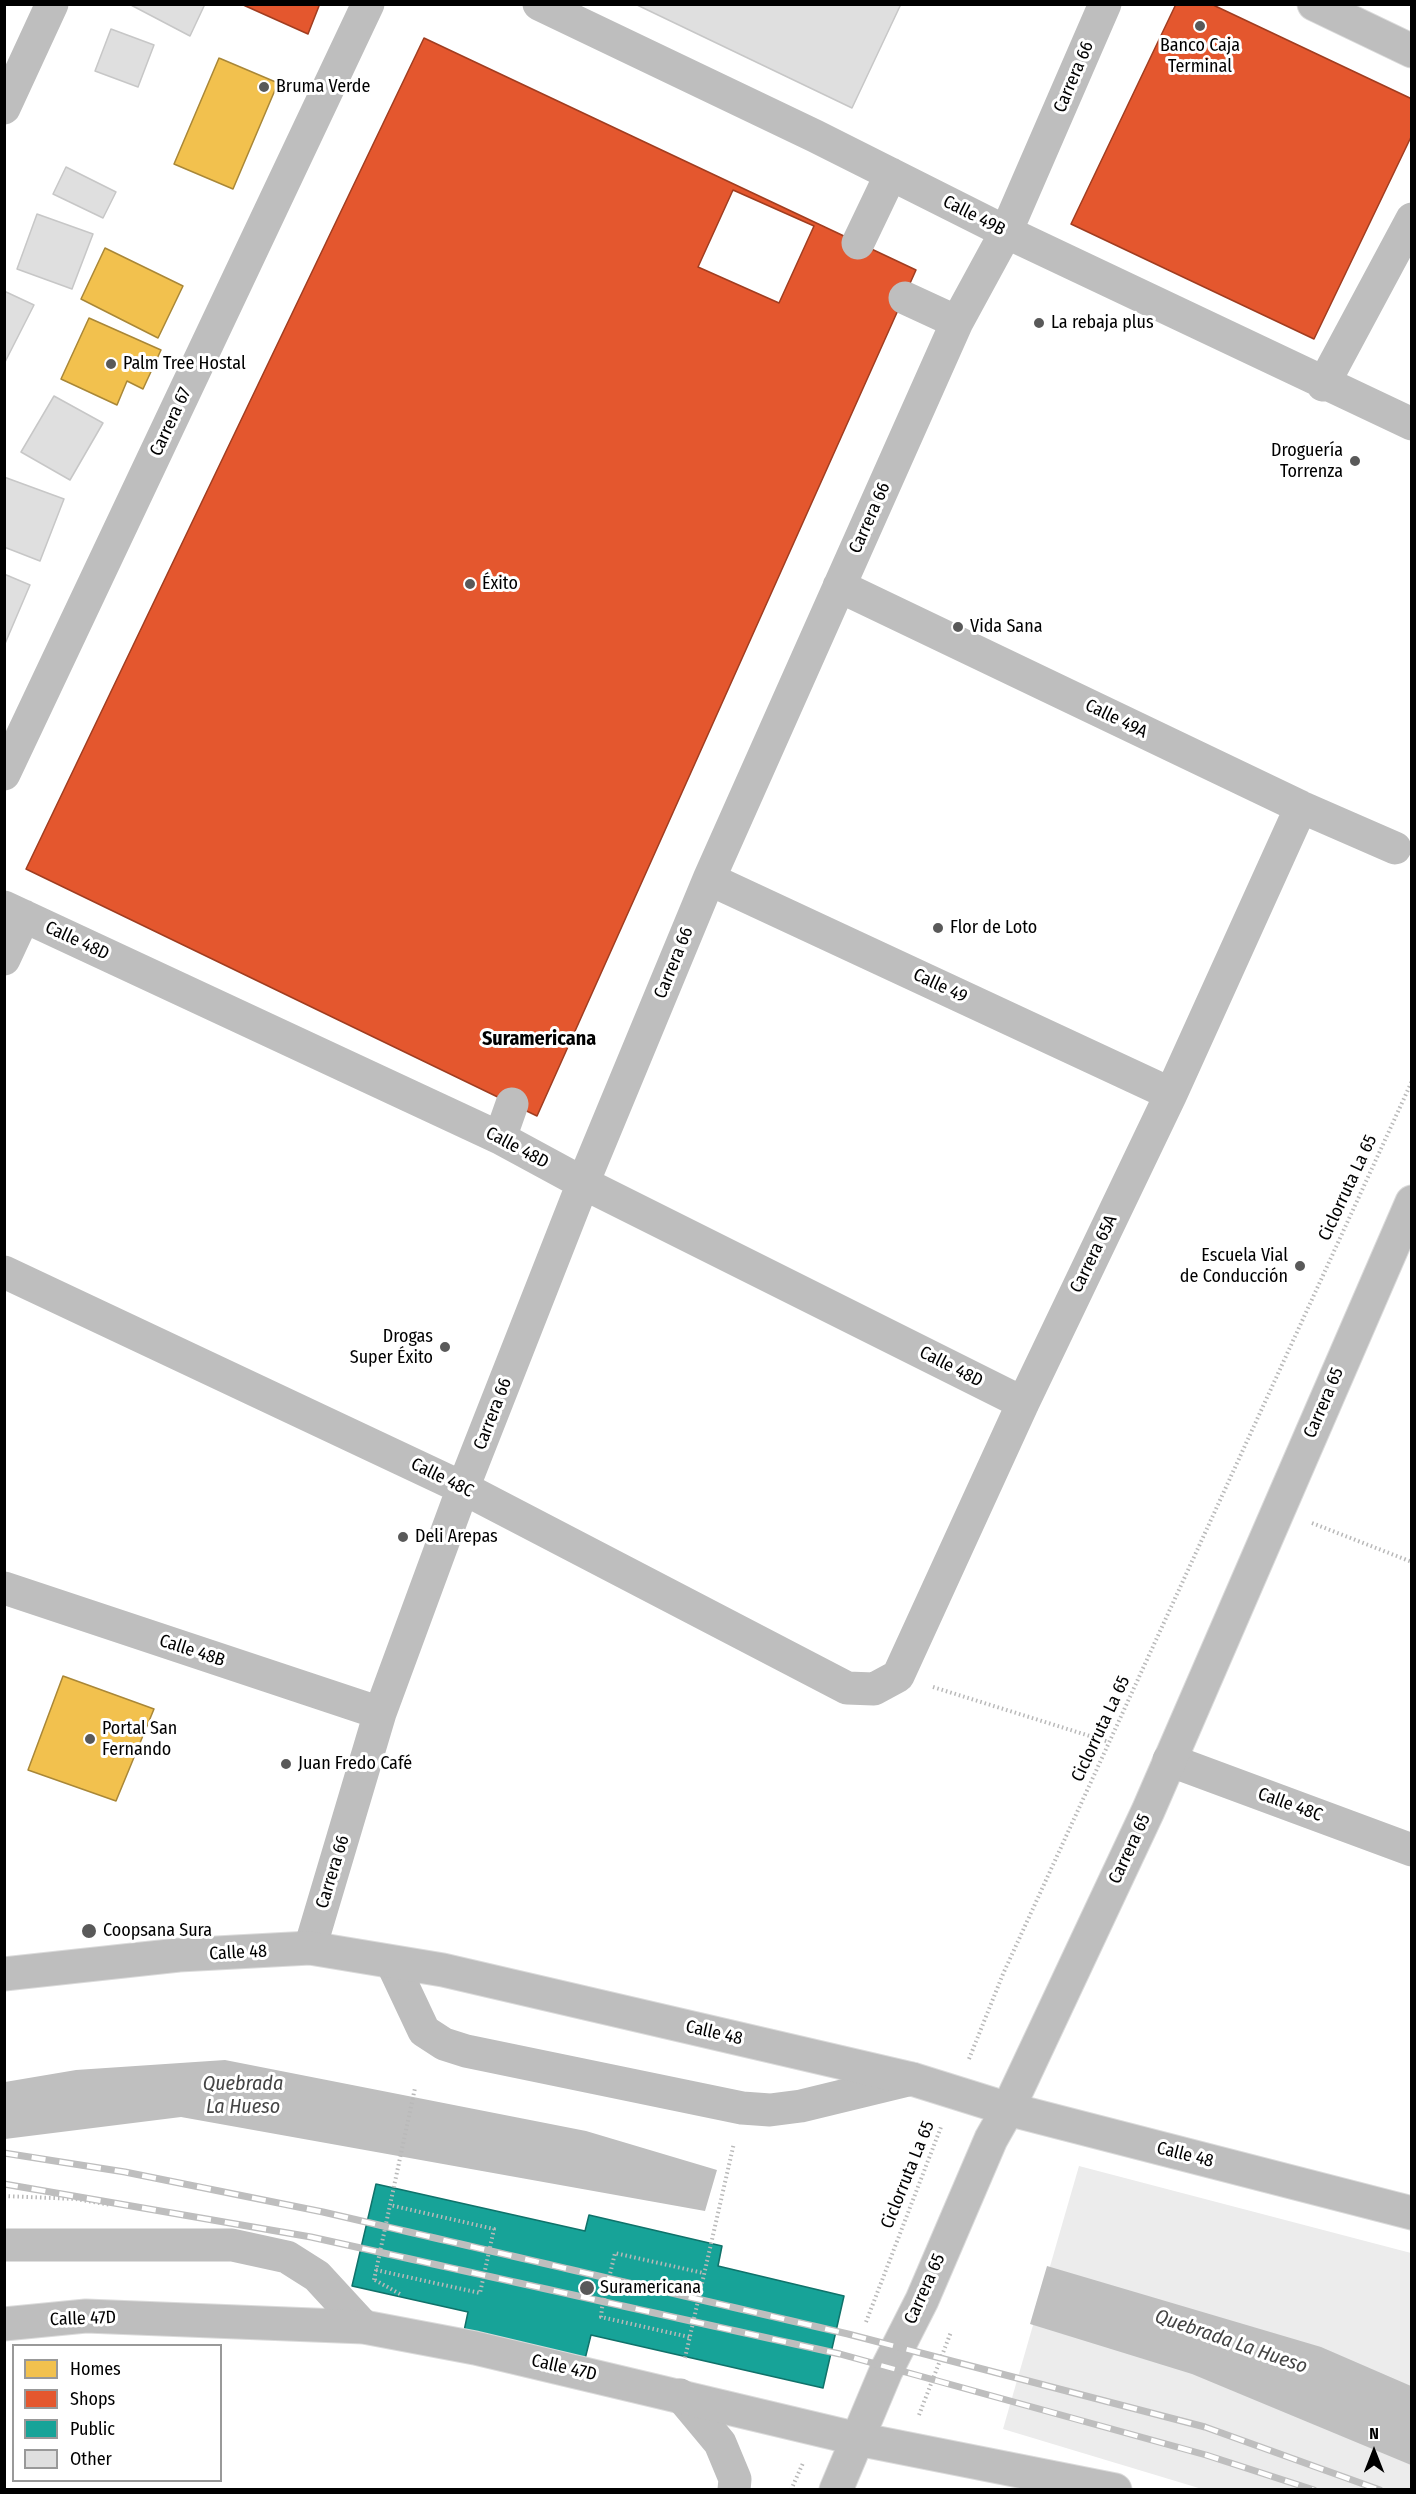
<!DOCTYPE html>
<meta charset="utf-8">
<style>
body{margin:0}
#map{position:relative;width:1416px;height:2494px;overflow:hidden;background:#fff;font-family:"Fira Sans Condensed",sans-serif}
canvas{display:block}
.frame{position:absolute;inset:0;border:6px solid #000;pointer-events:none}
.legend{position:absolute;left:12px;top:2344px;width:210px;height:138px;box-sizing:border-box;background:#fff;border:2px solid #999;margin:0;padding:8px 10px;list-style:none;font-size:18px;color:#000}
.legend li{display:flex;align-items:center;gap:12px;height:30px}
.legend b{width:30px;border:2px solid #999}
.north{position:absolute;left:1344px;top:2422px;width:60px;height:60px;-webkit-text-stroke:4px #fff;paint-order:stroke;rotate:0deg;font-size:16px;font-weight:700;line-height:24px;text-align:center;color:#000}
.north::after{content:'';display:block;margin:auto;width:21px;height:27px;background:#000;clip-path:polygon(50% 0,100% 100%,50% 72%,0 100%)}
</style>
<div id="map">
<canvas width="1416" height="2494"></canvas>
<div class="frame"></div>
<ul class="legend">
<li><b style="height:16px;background:#f2c14e"></b>Homes</li>
<li><b style="height:16px;background:#e4572e"></b>Shops</li>
<li><b style="height:16px;background:#17a398"></b>Public</li>
<li><b style="height:16px;background:#dfdfdf"></b>Other</li>
</ul>
<div class="north">N</div>
</div>
<script>
const ctx = document.querySelector('canvas').getContext('2d');
ctx.lineJoin = 'round';
function paint(path, color) {
  ctx.fillStyle = color;
  ctx.fill(path, 'evenodd');
}
function poly(rows) {
  const path = new Path2D();
  for (const r of rows) {
    path.moveTo(r[0], r[1]);
    for (let i = 2; i < r.length; i += 2) path.lineTo(r[i], r[i + 1]);
  }
  return path;
}
function stroke(path, color, width, dash) {
  ctx.strokeStyle = color;
  ctx.lineWidth = width;
  ctx.lineCap = dash ? 'butt' : 'round';
  ctx.setLineDash(dash || []);
  ctx.stroke(path);
}
function label(font, color, halo, rows, align = 'center') {
  ctx.font = font + ' "Fira Sans Condensed",sans-serif';
  ctx.lineWidth = 6;
  ctx.setLineDash([]);
  ctx.textBaseline = 'middle';
  ctx.strokeStyle = halo;
  ctx.fillStyle = color;
  for (const [text, x, y, turn = 0] of rows) {
    ctx.save();
    ctx.translate(x, y);
    ctx.rotate((+turn || 0) * Math.PI / 180);
    ctx.textAlign = isNaN(turn) ? turn : align;
    if (halo) ctx.strokeText(text, 0, 0);
    ctx.fillText(text, 0, 0);
    ctx.restore();
  }
}
const green = poly([
 [1079,2166,1411,2253,1411,2489,1202,2489,1003,2429]
]);
const water = poly([
 [225,2060,586,2131,717,2170,705,2211,181,2117,5,2139,5,2082,76,2070],
 [1047,2266,1321,2347,1411,2386,1411,2465,1192,2374,1030,2324]
]);
const homes = poly([
 [219,58,278,83,233,189,174,164,219,58],
 [105,248,183,286,158,338,81,299,105,248],
 [89,318,161,350,143,389,127,381,117,405,61,379,89,318],
 [63,1676,154,1709,116,1801,28,1770,63,1676]
]);
const shops = poly([
 [241,4,317,4,319,6,308,34,241,4],
 [1176,4,1211,4,1412,99,1412,135,1314,339,1071,224,1176,4],
 [424,38,916,270,537,1116,26,869,424,38],
 [733,190,814,226,779,303,698,267,733,190]
]);
const public = poly([
 [376,2184,585,2231,589,2215,722,2246,718,2266,844,2296,823,2388,591,2335,585,2359,464,2331,468,2312,352,2286,376,2184]
]);
const building = poly([
 [129,4,205,4,190,36,129,4],
 [635,4,901,4,852,108,635,4],
 [111,29,154,45,138,87,95,71,111,29],
 [66,167,116,192,103,218,53,194,66,167],
 [37,214,93,234,72,289,17,269,37,214],
 [4,291,34,305,4,364,4,291],
 [54,396,103,423,70,480,21,452,54,396],
 [4,477,64,499,40,561,4,547,4,477],
 [4,574,30,585,4,646,4,574]
]);
const path = poly([
 [1312,1523,1412,1562],
 [933,1687,1109,1742],
 [969,2059,1003,1974,1412,1081],
 [4,2196,76,2199,111,2205],
 [376,2270,480,2293,494,2229,390,2205],
 [374,2280,415,2088],
 [375,2280,400,2294],
 [866,2322,941,2127],
 [689,2337,601,2317,602,2308,615,2253,703,2273],
 [685,2358,734,2143],
 [919,2415,951,2332],
 [791,2490,803,2463]
]);
const minor = poly([
 [539,4,815,136,1006,232,1412,424],
 [4,108,52,4],
 [858,243,891,174],
 [905,298,957,322],
 [1323,385,1412,219],
 [839,586,1301,807,1395,848],
 [4,774,368,4],
 [709,879,1171,1094],
 [4,907,500,1138,583,1183,1023,1403],
 [4,959,24,916],
 [500,1138,512,1104],
 [4,1272,463,1488,847,1688,874,1689,898,1676,1023,1403,1171,1094,1301,807],
 [4,1588,380,1713],
 [1169,1760,1412,1850],
 [310,1948,380,1713,463,1488,583,1183,709,879,957,322,1006,232,1105,4],
 [392,1963,424,2031,444,2044,466,2051,742,2108,770,2110,801,2106,912,2079],
 [4,2245,232,2245,287,2257,317,2276,364,2327],
 [680,2395,720,2443,735,2479,734,2490]
]);
const major = poly([
 [1314,4,1412,51],
 [4,1974,179,1955,310,1948,443,1970,912,2079,1008,2109,1412,2213],
 [4,2324,86,2316,364,2327,475,2348,858,2439,1115,2490],
 [836,2490,886,2371,922,2300,991,2139,1008,2109,1148,1811,1412,1202]
]);
const rail = poly([
 [4,2153,125,2172,323,2212,848,2334,1205,2427,1380,2490],
 [4,2184,311,2237,840,2354,1206,2455,1314,2490]
]);
const markers = [
 [1200,26,6,"#595959"],
 [264,87,6,"#595959"],
 [1039,323,6,"#595959"],
 [111,364,6,"#595959"],
 [1355,461,6,"#595959"],
 [470,584,6,"#595959"],
 [958,627,6,"#595959"],
 [938,928,6,"#595959"],
 [1300,1266,6,"#595959"],
 [445,1347,6,"#595959"],
 [403,1537,6,"#595959"],
 [90,1739,6,"#595959"],
 [286,1764,6,"#595959"],
 [89,1931,8,"#595959"],
 [587,2288,8,"#595959"]
];
const poiNames = [
 ["Banco Caja",1200,46,"center"],
 ["Terminal",1200,67,"center"],
 ["Bruma Verde",276,87],
 ["La rebaja plus",1051,323],
 ["Palm Tree Hostal",123,364],
 ["Droguería",1343,451,"right"],
 ["Torrenza",1343,472,"right"],
 ["Éxito",482,584],
 ["Vida Sana",970,627],
 ["Flor de Loto",950,928],
 ["Escuela Vial",1288,1256,"right"],
 ["de Conducción",1288,1277,"right"],
 ["Drogas",433,1337,"right"],
 ["Super Éxito",433,1358,"right"],
 ["Deli Arepas",415,1537],
 ["Portal San",102,1729],
 ["Fernando",102,1750],
 ["Juan Fredo Café",298,1764],
 ["Coopsana Sura",103,1931],
 ["Suramericana",600,2288]
];
const streetNames = [
 ["Carrera 66",1074,77,-67],
 ["Calle 49B",974,216,27],
 ["Carrera 67",171,422,-65],
 ["Carrera 66",870,518,-66],
 ["Calle 49A",1116,719,26],
 ["Calle 48D",77,941,25],
 ["Carrera 66",674,963,-68],
 ["Calle 49",940,986,25],
 ["Calle 48D",517,1148,28],
 ["Ciclorruta La 65",1348,1188,-65],
 ["Carrera 65A",1094,1254,-64],
 ["Calle 48D",951,1367,27],
 ["Carrera 65",1324,1403,-67],
 ["Carrera 66",493,1414,-69],
 ["Calle 48C",442,1478,26],
 ["Calle 48B",192,1651,18],
 ["Ciclorruta La 65",1101,1729,-65],
 ["Calle 48C",1290,1805,20],
 ["Carrera 65",1130,1849,-65],
 ["Carrera 66",333,1872,-73],
 ["Calle 48",238,1953,-3],
 ["Calle 48",714,2033,13],
 ["Calle 48",1185,2155,14],
 ["Ciclorruta La 65",908,2175,-68],
 ["Carrera 65",925,2289,-66],
 ["Calle 47D",83,2319,-2],
 ["Calle 47D",564,2368,13]
];
const neighbourhoodNames = [
 ["Suramericana",539,1039]
];
const waterNames = [
 ["Quebrada",243,2084],
 ["La Hueso",243,2107],
 ["Quebrada La Hueso",1231,2342,19]
];
paint(green, '#ececec');
paint(water, '#bfbfbf');
paint(homes, '#f2c14e');
stroke(homes, '#a98737', 1.5);
paint(shops, '#e4572e');
stroke(shops, '#a03d20', 1.5);
paint(public, '#17a398');
stroke(public, '#10726a', 1.5);
paint(building, '#dfdfdf');
stroke(building, '#c7c7c7', 1.5);
stroke(major, '#dbdbdb', 35);
stroke(path, '#b9b9b9', 4, [1.5, 3]);
stroke(minor, '#bebebe', 33);
stroke(major, '#bebebe', 33);
stroke(rail, '#bebebe', 7);
stroke(rail, '#fff', 4.5, [14]);
for (const [x, y, r, color] of markers) {
  const dot = new Path2D();
  dot.arc(x, y, r, 0, 2 * Math.PI);
  ctx.fillStyle = color;
  ctx.fill(dot);
  stroke(dot, '#fff', 2);
}
label('18px', '#000', '#fff', poiNames, 'left');
label('18px', '#000', '#fff', streetNames);
label('bold 20px', '#000', '#fff', neighbourhoodNames);
label('italic 20px', '#444', '#fff', waterNames);
</script>
